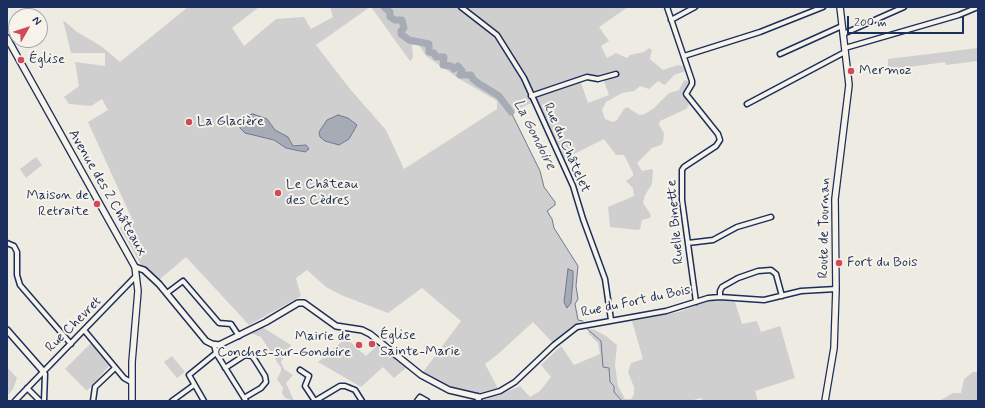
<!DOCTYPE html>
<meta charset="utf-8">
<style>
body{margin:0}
#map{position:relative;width:985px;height:408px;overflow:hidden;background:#eeebe2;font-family:Mynerve,sans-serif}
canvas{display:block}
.frame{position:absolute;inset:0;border:8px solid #1b2f5e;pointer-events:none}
.north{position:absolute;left:8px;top:8px;width:40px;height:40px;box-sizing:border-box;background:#f7f3e8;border:1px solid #9fa5b1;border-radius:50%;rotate:51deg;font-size:11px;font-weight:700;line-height:16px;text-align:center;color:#1b2f5e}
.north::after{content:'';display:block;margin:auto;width:14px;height:18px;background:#d1495b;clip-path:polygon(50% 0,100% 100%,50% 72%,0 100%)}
.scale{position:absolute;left:847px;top:16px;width:117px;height:18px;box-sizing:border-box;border:2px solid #1b2f5e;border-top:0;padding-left:5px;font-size:12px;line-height:14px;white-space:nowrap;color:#1b2f5e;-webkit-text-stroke:3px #f7f3e8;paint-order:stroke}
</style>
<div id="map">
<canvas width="985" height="408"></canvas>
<div class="frame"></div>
<div class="north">N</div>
<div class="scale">200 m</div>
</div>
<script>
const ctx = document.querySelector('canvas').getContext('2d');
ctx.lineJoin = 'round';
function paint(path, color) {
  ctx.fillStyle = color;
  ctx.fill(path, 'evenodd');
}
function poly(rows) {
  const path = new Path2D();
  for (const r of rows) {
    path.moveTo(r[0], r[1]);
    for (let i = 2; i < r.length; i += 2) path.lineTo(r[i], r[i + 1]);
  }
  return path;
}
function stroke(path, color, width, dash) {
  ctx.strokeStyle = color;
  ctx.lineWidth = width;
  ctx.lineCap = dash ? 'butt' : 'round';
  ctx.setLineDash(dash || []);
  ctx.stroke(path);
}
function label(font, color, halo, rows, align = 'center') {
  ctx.font = font + ' Mynerve,sans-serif';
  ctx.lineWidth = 4;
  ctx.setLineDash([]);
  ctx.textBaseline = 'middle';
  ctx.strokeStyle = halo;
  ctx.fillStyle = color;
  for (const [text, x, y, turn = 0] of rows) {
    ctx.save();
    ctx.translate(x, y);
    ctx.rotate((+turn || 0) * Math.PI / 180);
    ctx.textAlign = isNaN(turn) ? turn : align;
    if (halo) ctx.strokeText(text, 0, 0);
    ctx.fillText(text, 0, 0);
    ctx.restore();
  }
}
const green = poly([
 [188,7,259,7,232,28,244,46,276,19,304,17,311,29,333,17,330,7,370,7,316,45,350,89,386,130,404,169,497,109,497,101,458,78,426,56,419,45,415,44,412,45,413,58,410,61,371,7,628,7,599,27,609,41,601,46,607,58,616,53,627,58,630,55,644,52,649,48,652,50,650,59,663,70,678,65,683,66,686,71,674,75,665,85,658,81,649,89,640,86,634,91,622,93,606,102,602,110,605,119,613,122,617,120,624,109,627,107,639,115,645,114,654,108,669,93,679,90,684,80,688,81,689,84,685,95,689,105,686,109,660,121,659,125,664,133,663,142,661,145,652,148,637,163,642,171,651,169,653,170,652,184,645,195,643,203,651,215,650,218,642,220,640,229,638,230,610,227,608,207,634,196,633,188,626,181,633,176,633,173,624,155,616,155,604,139,564,159,536,101,511,112,540,171,544,187,555,202,555,205,548,211,552,219,554,228,578,266,576,286,578,299,575,304,578,320,583,321,572,326,553,343,533,322,497,355,485,364,501,394,520,386,530,397,540,391,551,377,541,365,561,346,574,365,600,354,598,343,588,333,590,329,595,330,606,336,617,345,615,365,618,386,625,399,631,399,634,395,634,387,628,372,631,363,643,359,632,321,679,312,704,302,721,300,735,302,742,324,757,321,761,332,780,326,795,378,755,391,758,401,703,401,701,398,690,401,480,401,480,394,451,388,423,372,461,321,422,288,388,313,341,295,326,287,307,270,296,278,301,296,249,325,186,257,159,280,143,268,120,228,132,219,88,122,108,110,102,99,91,106,69,104,64,97,79,86,75,62,105,66,105,53,71,53,63,20,77,32,101,46,120,62],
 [587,75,602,76,609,95,588,103,579,77],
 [978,48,978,61,946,65,945,62,888,70,888,59],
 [36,157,42,165,26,178,20,169],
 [262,327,291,345,281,362,284,369,293,375,286,383,294,401,285,398,282,393,283,388,277,379,281,371,281,368,261,337,253,334,252,332],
 [346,338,366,356,379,344,407,367,394,378,383,367,361,387,318,362],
 [91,343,110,365,87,391,65,369],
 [172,356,185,372,177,378,164,362],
 [7,367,17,378,13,389,7,396],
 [973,372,978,372,978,401,939,401,953,393,961,393,964,379]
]);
const water = poly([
 [253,114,267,119,275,130,288,137,293,146,306,145,309,149,305,152,286,148,274,140,245,133,240,128,240,120,248,115,253,114],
 [338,115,348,118,357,125,349,139,339,145,325,141,320,137,319,132,327,120,338,115],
 [568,269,573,271,573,279,571,303,567,308,564,302,568,269]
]);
const stream = poly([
 [511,112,540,171,544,187,555,202,555,205,547,211,552,219,554,228,578,266,576,286,578,299,575,304,578,320,583,321],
 [586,328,601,341,603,367,609,368,610,382,614,386,614,392,622,401]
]);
const river = poly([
 [384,7,390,12,390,17,395,20,402,20,404,28,401,31,401,34,409,40,429,44,429,52,434,53,436,57,444,57,443,65,451,66,454,69,458,66,462,71,460,75,471,75,473,79,478,83,499,96,511,112]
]);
const minor = poly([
 [461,7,497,35,524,78,573,186,583,219,605,279,611,320],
 [667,7,692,81,692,84,686,94,718,134,720,140,716,146,684,167,682,170,682,200,696,302],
 [671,20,695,7],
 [843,34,904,7],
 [845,48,959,15,978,7],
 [780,54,842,26],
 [684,56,760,32,823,7],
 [531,96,587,77,598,79,616,74],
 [747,104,845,52],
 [7,243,14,246,17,252,17,275,20,285,71,344],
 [688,243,713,240,737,227,771,217],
 [167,293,183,281,219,323,231,324,239,336],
 [720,297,720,291,722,287,738,278,758,271,771,270,776,274,782,296],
 [84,330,124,378,131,382],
 [214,345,216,353,246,401],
 [225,368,245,355,252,356,255,360,265,376,266,382,261,388,244,398],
 [300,370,309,376,305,386,315,401],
 [43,371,45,374,44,401],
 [27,388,40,401],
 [479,397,500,391,515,382,554,345,577,327,666,311,708,298,720,297,764,300,801,291,836,289],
 [15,401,136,276],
 [93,401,95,387,115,368],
 [172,401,194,385],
 [204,401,189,375,216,353],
 [315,401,340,386,345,386,355,390,362,401],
 [417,401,420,397,427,401]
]);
const tertiary = poly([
 [135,267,144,270,159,284,206,341,212,344,219,345,266,322,298,303,304,303,336,326,362,330,370,334,421,375,449,390,479,397,478,401],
 [7,330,43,371]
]);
const secondary = poly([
 [7,38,135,267,138,291,132,362,132,401],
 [825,401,834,348,836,289,835,199,849,85,840,7]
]);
const markers = [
 [21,60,4,"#d1495b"],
 [851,71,4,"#d1495b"],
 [189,122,4,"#d1495b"],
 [278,193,4,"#d1495b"],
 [97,204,4,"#d1495b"],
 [839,263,4,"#d1495b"],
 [372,344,4,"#d1495b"],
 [359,345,4,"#d1495b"]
];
const poiNames = [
 ["Église",29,60],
 ["Mermoz",859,71],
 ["La Glacière",197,122],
 ["Le Château",286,185],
 ["des Cèdres",286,201],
 ["Maison de",89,196,"right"],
 ["Retraite",89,212,"right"],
 ["Fort du Bois",847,263],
 ["Église",380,336],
 ["Sainte-Marie",380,352],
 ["Mairie de",351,337,"right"],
 ["Conches-sur-Gondoire",351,353,"right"]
];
const streetNames = [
 ["Rue du Châtelet",566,148,66],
 ["Avenue des 2 Châteaux",107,193,60],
 ["Ruelle Binette",676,222,-95],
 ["Route de Tournan",825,228,-89],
 ["Rue du Fort du Bois",636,302,-12],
 ["Rue Chevret",74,325,-45]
];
const waterNames = [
 ["La Gondoire",534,135,63]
];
paint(green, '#cfcfcf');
paint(water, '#a6abb5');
stroke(water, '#6e7992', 1);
stroke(stream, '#6e7992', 1);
stroke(river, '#a6abb5', 7);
stroke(minor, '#1b2f5e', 7);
stroke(tertiary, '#1b2f5e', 8);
stroke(secondary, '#1b2f5e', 8);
stroke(minor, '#f7f3e8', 4);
stroke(tertiary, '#f7f3e8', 5);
stroke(secondary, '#f7f3e8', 5.5);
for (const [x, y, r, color] of markers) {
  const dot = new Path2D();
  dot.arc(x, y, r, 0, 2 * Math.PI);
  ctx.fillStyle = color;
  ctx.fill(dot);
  stroke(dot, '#f7f3e8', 1.5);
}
label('14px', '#1b2f5e', '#f7f3e8', poiNames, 'left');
label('14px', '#1b2f5e', '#f7f3e8', streetNames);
label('italic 15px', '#455478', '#f7f3e8', waterNames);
</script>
